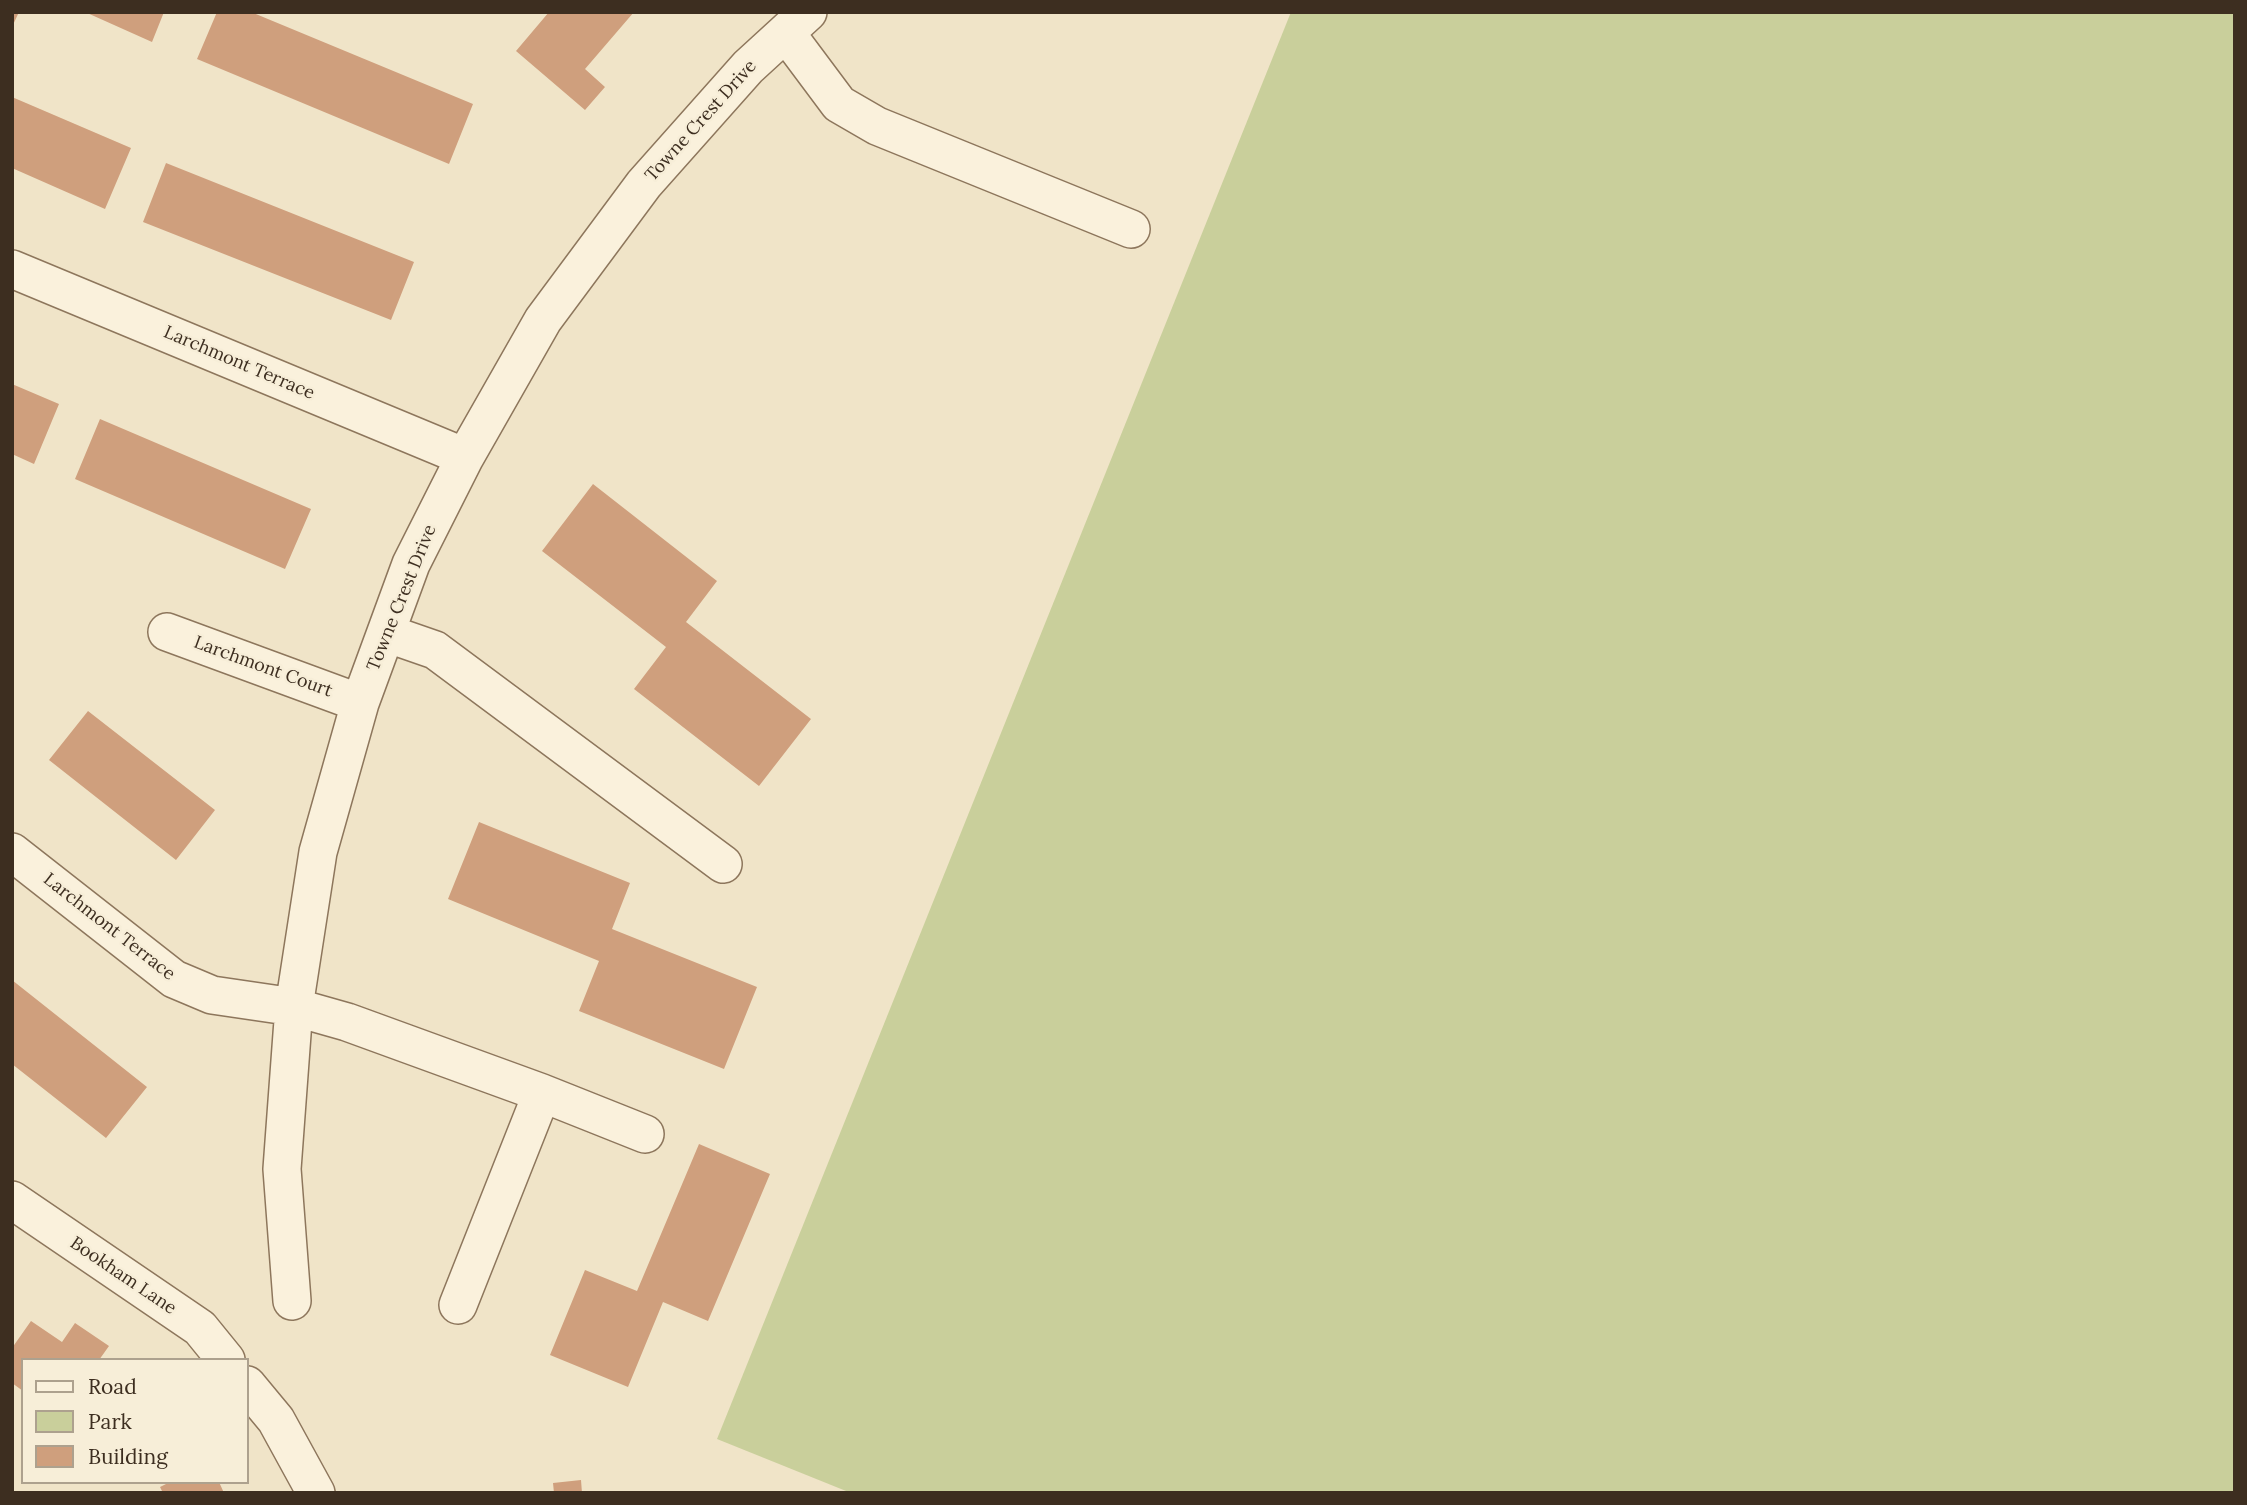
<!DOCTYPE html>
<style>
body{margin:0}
#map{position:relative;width:2247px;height:1505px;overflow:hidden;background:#f0e4c8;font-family:Lora,serif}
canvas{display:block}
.frame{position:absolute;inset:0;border:14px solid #3d2e20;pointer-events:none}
.legend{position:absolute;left:21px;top:1358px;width:228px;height:126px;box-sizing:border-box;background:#f7eed8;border:2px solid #ada18e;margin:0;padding:9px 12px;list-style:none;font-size:21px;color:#3d2e20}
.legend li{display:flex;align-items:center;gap:14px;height:35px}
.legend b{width:35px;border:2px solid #ada18e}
</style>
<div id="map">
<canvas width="2247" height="1505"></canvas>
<div class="frame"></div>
<ul class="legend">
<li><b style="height:9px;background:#faf1dc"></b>Road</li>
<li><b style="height:19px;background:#c9cf9b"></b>Park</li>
<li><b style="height:19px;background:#cf9f7d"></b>Building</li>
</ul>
</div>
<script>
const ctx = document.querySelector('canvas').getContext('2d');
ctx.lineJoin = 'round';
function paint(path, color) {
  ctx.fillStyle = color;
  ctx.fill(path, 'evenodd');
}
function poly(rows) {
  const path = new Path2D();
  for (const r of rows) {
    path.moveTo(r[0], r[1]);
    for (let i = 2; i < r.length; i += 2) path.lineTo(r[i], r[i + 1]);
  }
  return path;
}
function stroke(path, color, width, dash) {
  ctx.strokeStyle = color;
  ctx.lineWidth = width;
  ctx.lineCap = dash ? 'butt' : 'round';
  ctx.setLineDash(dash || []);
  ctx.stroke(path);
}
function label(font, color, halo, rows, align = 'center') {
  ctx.font = font + ' Lora,serif';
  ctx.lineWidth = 5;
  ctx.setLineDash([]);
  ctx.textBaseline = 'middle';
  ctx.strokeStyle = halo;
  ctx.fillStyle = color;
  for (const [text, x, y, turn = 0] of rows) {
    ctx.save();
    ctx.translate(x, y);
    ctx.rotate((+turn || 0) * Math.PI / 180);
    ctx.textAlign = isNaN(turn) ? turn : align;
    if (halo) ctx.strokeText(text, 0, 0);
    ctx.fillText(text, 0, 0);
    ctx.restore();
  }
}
const green = poly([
 [1291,12,2235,12,2235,1493,851,1493,717,1439]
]);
const building = poly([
 [12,12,19,12,12,27],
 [85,12,164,12,152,42],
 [217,12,251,12,473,104,449,164,197,59],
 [549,12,634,12,585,69,605,87,585,110,516,51],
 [12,97,131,148,105,209,12,168],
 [166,163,414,262,391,320,143,222],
 [12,384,59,404,34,464,12,454],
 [100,419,311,509,285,569,75,479],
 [593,484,717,581,686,622,811,719,759,786,634,689,666,647,542,551],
 [88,711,215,810,176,860,49,760],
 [479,822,630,883,612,929,757,987,724,1069,579,1011,599,961,448,899],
 [12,980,147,1087,106,1138,12,1064],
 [699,1144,770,1174,708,1321,663,1302,628,1387,550,1355,585,1270,637,1291],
 [31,1321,62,1342,75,1323,109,1346,99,1360,23,1360,23,1391,12,1383,12,1348],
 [581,1480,582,1493,554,1493,553,1483],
 [170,1482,219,1482,224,1493,163,1493,160,1487]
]);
const minor = poly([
 [786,33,839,104,877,126,1131,229],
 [12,269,465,457],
 [167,632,360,703],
 [386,633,435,650,723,864],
 [12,852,174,979,212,995,294,1007,347,1022,542,1093,458,1305],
 [542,1093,645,1134],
 [12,1200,200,1328,226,1360],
 [292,1301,282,1169,294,1007,318,852,360,703,411,564,465,457,543,320,644,184,748,67,808,12],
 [247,1385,276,1420,316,1493]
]);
const streetNames = [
 ["Towne Crest Drive",701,121,-48],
 ["Larchmont Terrace",239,363,23],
 ["Towne Crest Drive",402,598,-68],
 ["Larchmont Court",263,667,20],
 ["Larchmont Terrace",109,927,38],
 ["Bookham Lane",123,1276,34]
];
paint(green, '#c9cf9b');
paint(building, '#cf9f7d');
stroke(minor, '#8d765c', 40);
stroke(minor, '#faf1dc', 37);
label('18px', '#3d2e20', '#f7eed8', streetNames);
</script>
